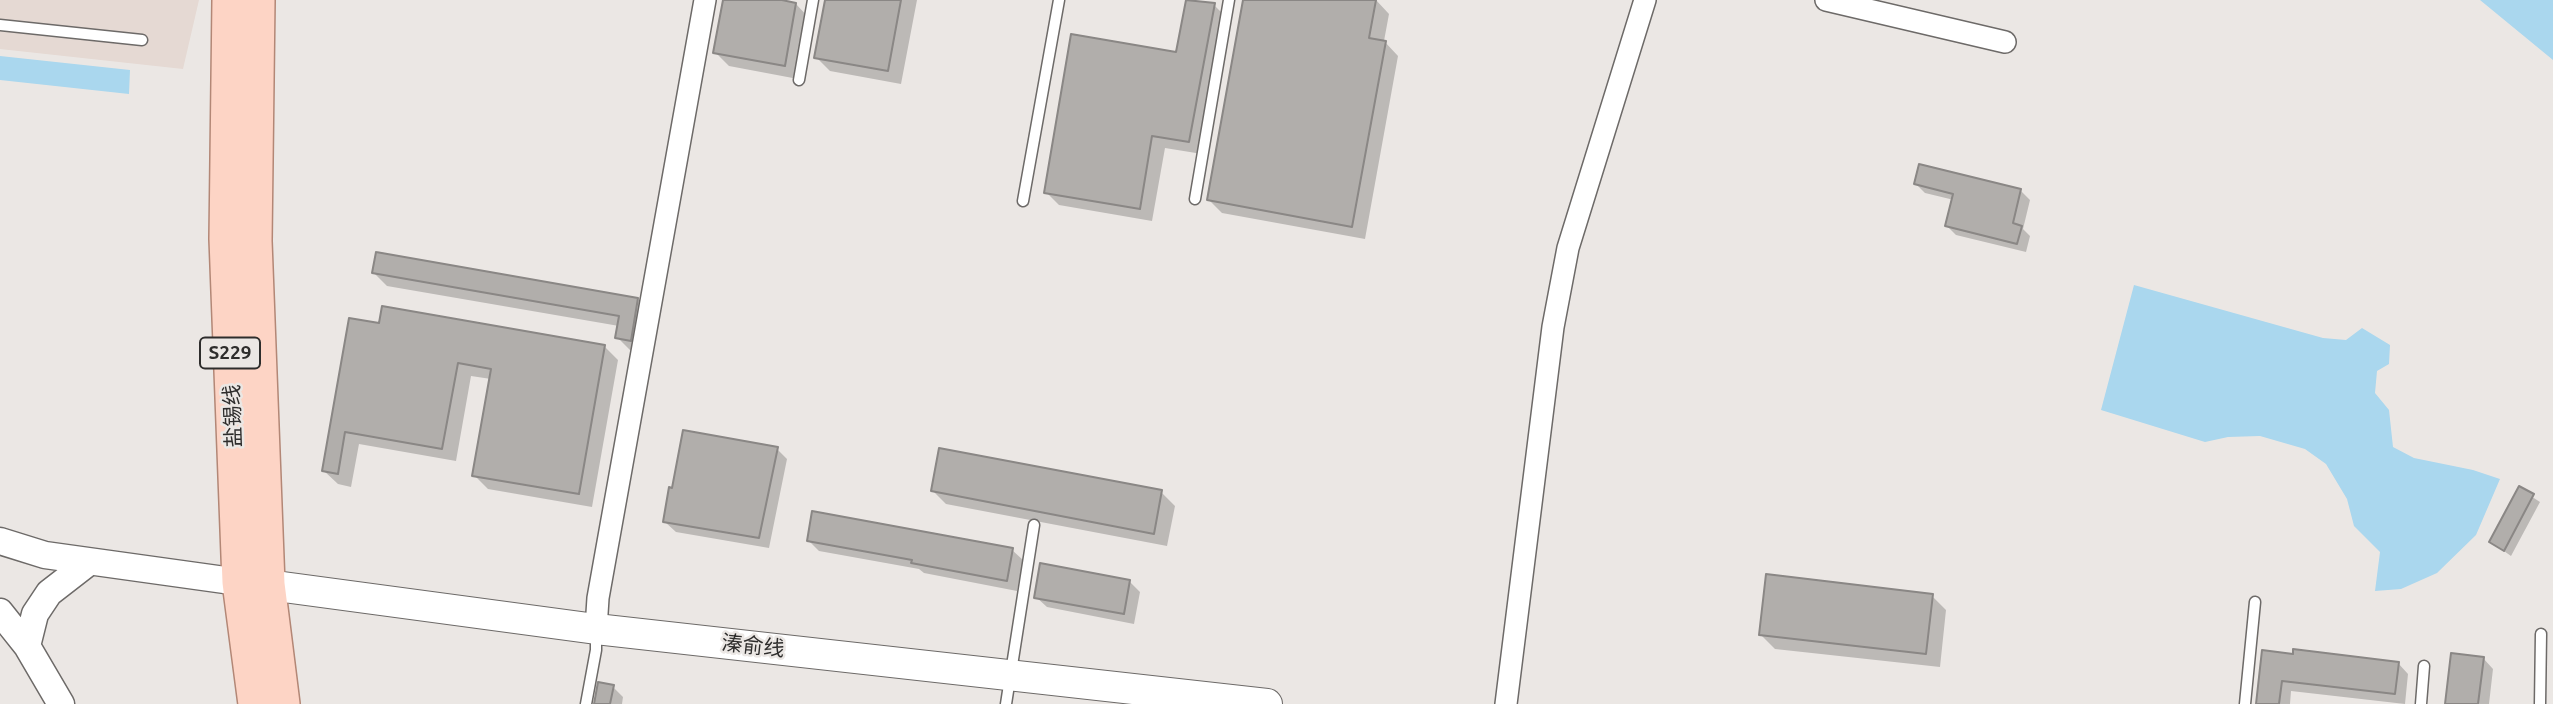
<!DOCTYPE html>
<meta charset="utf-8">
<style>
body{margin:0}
canvas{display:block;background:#ebe7e4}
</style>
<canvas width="2553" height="704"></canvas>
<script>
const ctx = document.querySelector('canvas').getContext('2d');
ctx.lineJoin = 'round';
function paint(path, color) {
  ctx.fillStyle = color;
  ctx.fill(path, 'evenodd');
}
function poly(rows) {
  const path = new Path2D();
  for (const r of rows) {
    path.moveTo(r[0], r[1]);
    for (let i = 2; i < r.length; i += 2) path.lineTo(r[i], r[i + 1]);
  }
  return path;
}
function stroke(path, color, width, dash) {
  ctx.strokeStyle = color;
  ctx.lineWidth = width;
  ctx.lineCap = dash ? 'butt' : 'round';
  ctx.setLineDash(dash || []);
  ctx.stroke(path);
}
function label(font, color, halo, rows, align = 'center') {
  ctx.font = font + ' Ubuntu,"Noto Sans SC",sans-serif';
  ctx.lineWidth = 5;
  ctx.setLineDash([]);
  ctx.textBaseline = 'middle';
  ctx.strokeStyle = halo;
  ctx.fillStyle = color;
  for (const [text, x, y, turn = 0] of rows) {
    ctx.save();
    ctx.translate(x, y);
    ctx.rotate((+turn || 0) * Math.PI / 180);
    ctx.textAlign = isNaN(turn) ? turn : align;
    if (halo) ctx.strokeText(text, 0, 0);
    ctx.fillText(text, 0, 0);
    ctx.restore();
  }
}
const built = poly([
 [0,0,199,0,183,69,0,49]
]);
const water = poly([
 [2480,0,2553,0,2553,60],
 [0,56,130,70,129,94,0,80],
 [2134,285,2323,338,2346,340,2362,328,2390,345,2389,364,2377,371,2375,393,2389,410,2393,447,2414,458,2473,470,2500,479,2476,535,2437,573,2401,589,2375,591,2380,552,2354,526,2347,499,2326,464,2305,449,2260,436,2228,437,2205,442,2101,410]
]);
const shadow = poly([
 [725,0,772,0,796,4,809,18,798,79,729,66,715,52],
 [857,0,917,0,901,84,830,71,816,57],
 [1260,0,1376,0,1389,14,1384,41,1398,56,1365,239,1222,213,1209,200],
 [1214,5,1227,18,1202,154,1165,148,1152,221,1059,205,1046,192,1178,54],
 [1916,184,2021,191,2030,200,2023,229,2030,236,2026,252,1956,235,1947,226,1954,200,1925,193],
 [374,273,638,299,651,312,643,353,630,350,617,337,619,326,387,286],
 [380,325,604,346,618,360,592,507,488,489,474,475,491,379,471,376,456,461,359,444,351,487,338,484,324,471],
 [777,449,787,459,769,548,676,532,665,522],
 [2520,489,2540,502,2511,556,2491,542],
 [933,491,1161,492,1175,506,1167,546,946,504],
 [809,541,1012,550,1023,560,1017,591,924,573,919,569,819,551],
 [1130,582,1140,592,1134,624,1047,607,1036,597],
 [1932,596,1946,610,1940,667,1775,649,1761,635],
 [2263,652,2398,663,2408,674,2405,704,2291,691,2290,704,2257,704],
 [2483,658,2493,669,2489,704,2447,704],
 [613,687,623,697,622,704,595,704]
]);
const building = poly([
 [723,0,782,0,796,3,785,66,713,53,723,0],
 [825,0,901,0,888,71,814,58,825,0],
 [1186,0,1215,3,1189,142,1152,136,1140,209,1044,193,1071,34,1176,52,1186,0],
 [1243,0,1376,0,1369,38,1386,41,1352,227,1207,200,1243,0],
 [1919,164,2021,189,2013,223,2022,226,2017,244,1945,226,1953,194,1914,184,1919,164],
 [376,252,638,298,631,341,615,338,619,316,372,273,376,252],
 [382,306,605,345,579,494,472,476,491,369,458,363,442,449,345,432,338,474,322,471,349,318,379,323,382,306],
 [683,430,778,447,759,538,663,522,669,487,672,488,683,430],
 [939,448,1162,490,1154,534,931,491,939,448],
 [2519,486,2534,494,2504,551,2489,542,2519,486],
 [812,511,1013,548,1007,581,911,563,912,560,807,541,812,511],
 [1040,563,1130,580,1124,614,1034,598,1040,563],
 [1766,574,1933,594,1926,654,1759,635,1766,574],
 [2293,649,2399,662,2395,694,2282,681,2279,704,2256,704,2262,650,2293,654,2293,649],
 [2451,653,2484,657,2478,704,2445,704,2451,653],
 [598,682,614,685,610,704,594,704,598,682]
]);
const service = poly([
 [0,25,142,40],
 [799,80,813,0],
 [1195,199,1229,0],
 [1023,201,1059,0],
 [586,704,596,650,596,631],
 [1006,704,1034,525],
 [2245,704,2255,602],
 [2421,704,2424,666],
 [2540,704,2541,634]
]);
const minor = poly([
 [1826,0,2005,42],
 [596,629,598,598,705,0],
 [1506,704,1553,327,1568,248,1645,0]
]);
const tertiary = poly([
 [0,541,45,555,239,582],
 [0,612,27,646,61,704],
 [27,646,35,614,49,593,89,562]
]);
const secondary = poly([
 [246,582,596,629,1267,704]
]);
const primary = poly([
 [229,0,226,239,239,582,255,704],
 [258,0,255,241,268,584,283,704]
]);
const shields = [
 [230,353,60]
];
const shieldNames = [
 ["S229",230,353]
];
const streetNames = [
 ["盐锡线",233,416,-92],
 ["溱俞线",753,646,6]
];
paint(built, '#e5d9d3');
paint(water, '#aad7ee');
paint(shadow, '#0003');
paint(building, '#b1aeab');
stroke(building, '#8a8785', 2);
stroke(service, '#6d6a68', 13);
stroke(minor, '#6d6a68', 24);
stroke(tertiary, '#6d6a68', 29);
stroke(secondary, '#6d6a68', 32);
stroke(primary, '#b38776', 36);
stroke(service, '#fff', 10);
stroke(minor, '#fff', 21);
stroke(tertiary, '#fff', 26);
stroke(secondary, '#fff', 30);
stroke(primary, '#fdd4c5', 33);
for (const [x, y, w] of shields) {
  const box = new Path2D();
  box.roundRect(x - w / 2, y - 15.5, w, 31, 5);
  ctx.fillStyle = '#ebe7e4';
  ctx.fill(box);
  stroke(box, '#2e2d2c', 2);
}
label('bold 19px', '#2e2d2c', null, shieldNames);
label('21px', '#2e2d2c', '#ebe7e4', streetNames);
</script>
